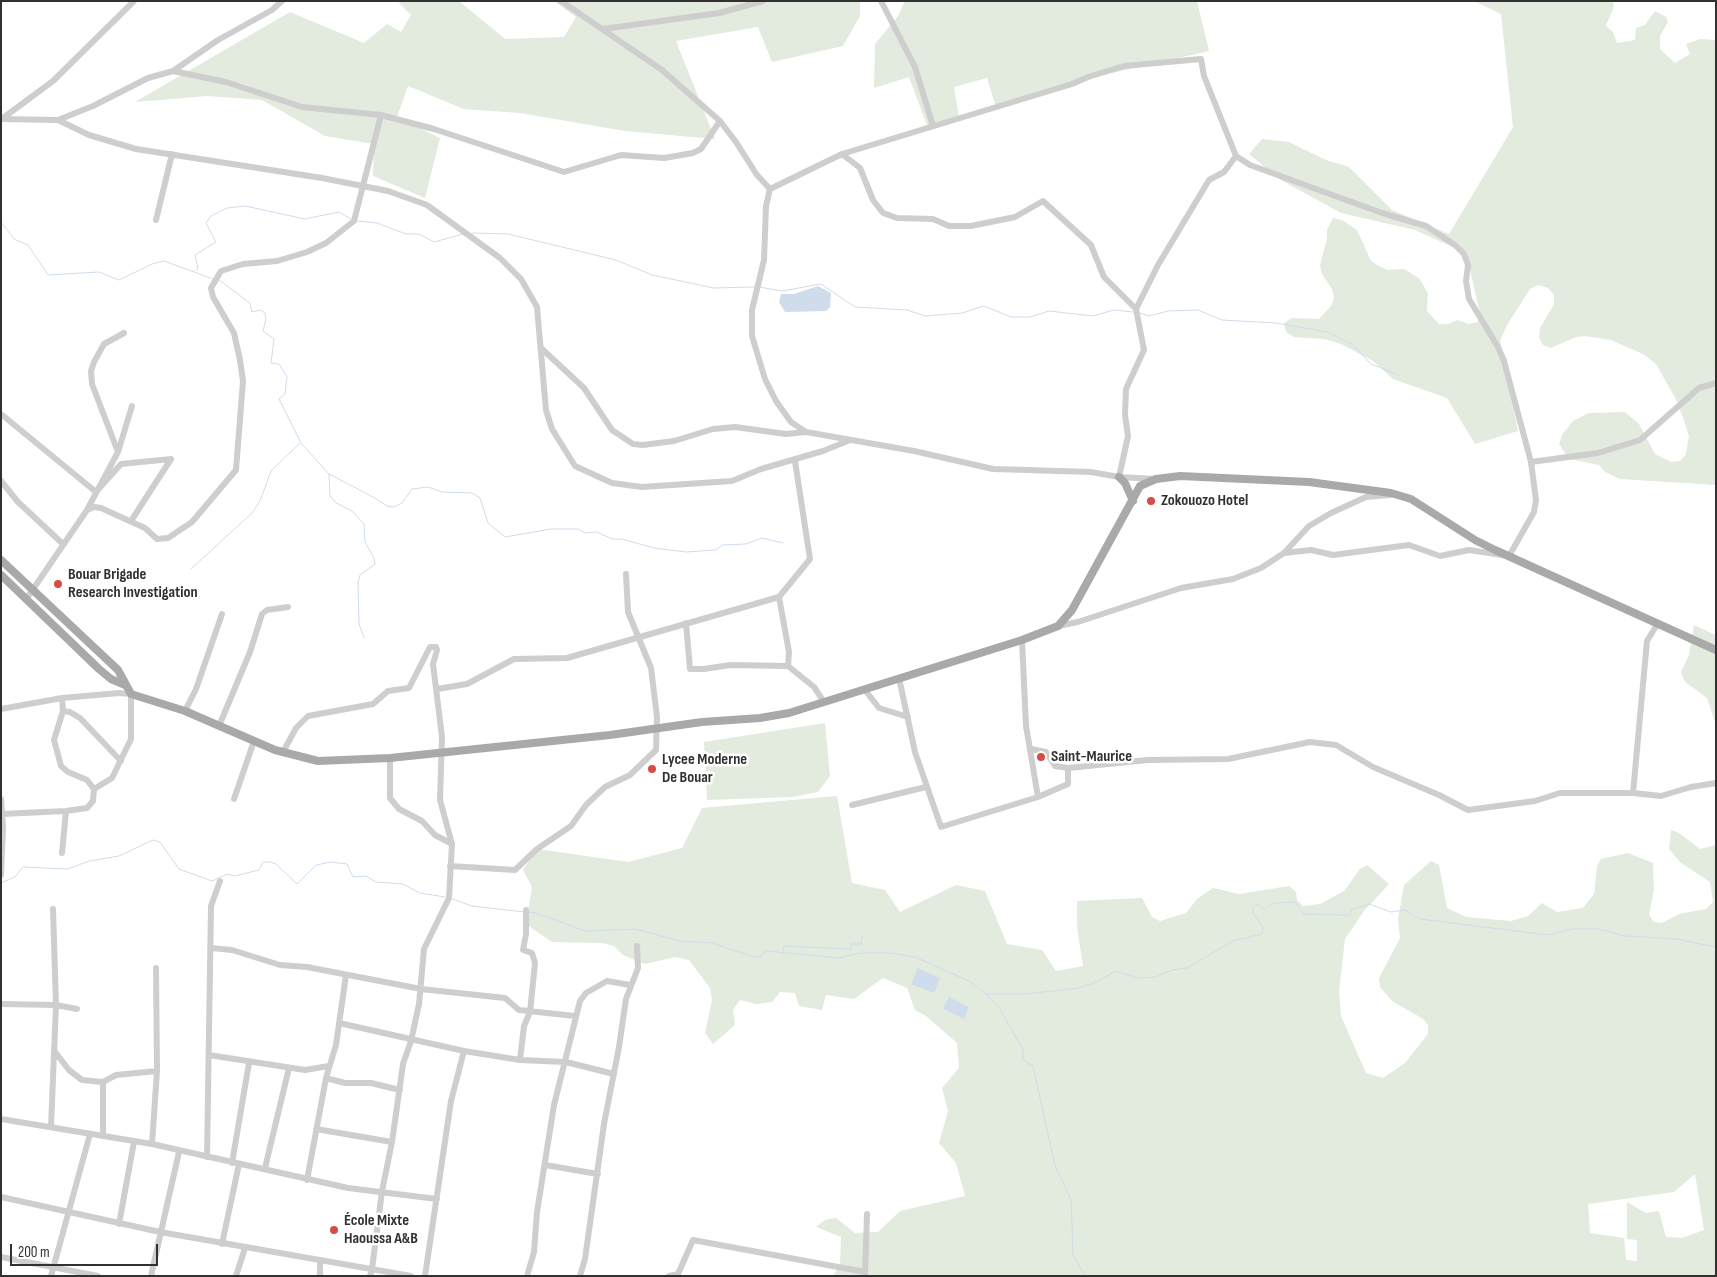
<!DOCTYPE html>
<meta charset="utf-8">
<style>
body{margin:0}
#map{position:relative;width:1717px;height:1277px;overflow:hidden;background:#fff;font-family:"Sofia Sans Condensed",sans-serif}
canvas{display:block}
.frame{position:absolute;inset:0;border:2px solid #313131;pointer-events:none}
.scale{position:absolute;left:10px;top:1244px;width:148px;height:22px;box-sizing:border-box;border:2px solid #313131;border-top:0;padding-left:6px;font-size:15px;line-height:18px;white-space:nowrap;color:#313131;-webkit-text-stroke:4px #fff;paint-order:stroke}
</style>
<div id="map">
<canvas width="1717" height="1277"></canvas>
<div class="frame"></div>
<div class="scale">200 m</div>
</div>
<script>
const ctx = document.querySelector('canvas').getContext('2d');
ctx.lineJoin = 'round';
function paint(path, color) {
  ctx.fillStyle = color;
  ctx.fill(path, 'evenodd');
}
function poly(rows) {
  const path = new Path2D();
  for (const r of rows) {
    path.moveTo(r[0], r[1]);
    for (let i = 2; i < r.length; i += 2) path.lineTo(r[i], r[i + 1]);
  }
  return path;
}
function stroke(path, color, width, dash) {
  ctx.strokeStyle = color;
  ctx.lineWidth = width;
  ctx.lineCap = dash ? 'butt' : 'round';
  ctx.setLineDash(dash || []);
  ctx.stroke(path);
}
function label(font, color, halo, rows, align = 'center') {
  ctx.font = font + ' "Sofia Sans Condensed",sans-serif';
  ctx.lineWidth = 5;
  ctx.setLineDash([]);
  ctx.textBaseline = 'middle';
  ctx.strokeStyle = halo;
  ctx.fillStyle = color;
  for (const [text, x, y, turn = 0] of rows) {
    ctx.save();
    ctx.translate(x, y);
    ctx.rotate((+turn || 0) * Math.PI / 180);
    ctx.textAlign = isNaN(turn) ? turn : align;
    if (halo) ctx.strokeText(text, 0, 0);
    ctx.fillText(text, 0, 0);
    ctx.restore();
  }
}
const green = poly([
 [400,1,459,1,505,39,564,37,576,17,554,1,860,1,860,16,843,46,772,62,758,27,676,41,715,139,625,131,520,113,464,109,408,86,397,117,440,138,425,198,373,176,374,144,325,136,262,100,207,96,135,102,290,12,364,43,387,24,401,32,411,15,399,3],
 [905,1,1197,1,1209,51,1103,75,996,107,987,78,954,87,959,117,928,128,909,77,874,88,875,44,898,16],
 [1474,1,1612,1,1614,6,1606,26,1613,32,1617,43,1635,40,1636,28,1645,25,1655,11,1666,17,1668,22,1660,36,1660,49,1675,63,1690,54,1686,44,1700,39,1716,40,1716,485,1620,479,1605,472,1599,465,1569,459,1559,444,1562,435,1573,421,1589,413,1625,412,1639,424,1655,454,1671,462,1680,461,1686,454,1689,436,1678,403,1656,364,1643,354,1611,340,1585,336,1576,337,1551,348,1543,345,1539,337,1540,328,1554,304,1554,295,1548,288,1538,285,1530,289,1507,325,1500,341,1518,431,1475,444,1447,398,1393,379,1373,361,1341,344,1324,339,1294,337,1286,332,1284,323,1292,318,1319,319,1331,306,1334,298,1332,289,1322,274,1320,265,1327,239,1327,230,1333,218,1342,220,1357,230,1371,261,1379,266,1387,270,1404,269,1419,278,1428,293,1427,311,1439,324,1448,324,1457,320,1469,324,1478,322,1480,313,1466,253,1415,230,1341,213,1279,179,1249,154,1262,139,1289,142,1326,160,1349,167,1392,210,1449,234,1513,127,1501,14],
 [1694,625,1716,635,1716,725,1707,698,1685,682,1681,672,1689,655],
 [825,723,830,776,818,792,793,797,707,800,704,742],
 [837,796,852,883,885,890,900,912,956,885,985,891,1007,944,1042,950,1056,971,1083,966,1077,927,1077,901,1142,898,1152,917,1160,921,1186,913,1197,899,1213,888,1239,894,1289,886,1296,892,1297,900,1303,906,1320,904,1344,891,1360,869,1367,865,1389,884,1364,911,1345,939,1339,991,1341,1016,1366,1073,1383,1078,1405,1063,1428,1034,1428,1025,1423,1019,1392,1001,1380,987,1379,978,1400,938,1398,919,1404,885,1431,861,1439,865,1447,908,1466,917,1511,921,1528,916,1542,903,1557,912,1583,908,1594,894,1597,866,1601,859,1628,853,1653,863,1654,889,1649,915,1654,922,1662,923,1679,914,1706,909,1713,902,1710,882,1681,863,1669,849,1671,830,1679,833,1700,849,1716,845,1716,1276,833,1276,840,1265,841,1237,816,1227,825,1220,836,1218,855,1233,878,1232,900,1211,965,1196,956,1163,939,1143,948,1111,942,1088,959,1068,957,1043,926,1016,915,1010,907,988,883,978,854,999,826,995,822,1010,799,1006,795,993,780,992,772,1002,756,1004,740,1000,733,1010,735,1025,713,1044,705,1033,712,1000,710,988,689,960,675,957,645,964,623,955,614,946,602,943,552,942,526,924,532,887,523,870,537,849,628,862,682,848,702,808],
 [1695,1174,1704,1230,1682,1238,1666,1237,1659,1211,1646,1213,1627,1202,1627,1239,1637,1240,1637,1261,1626,1260,1624,1238,1590,1233,1588,1204,1674,1192]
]);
const water = poly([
 [818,286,831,293,830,307,826,311,785,312,779,302,781,294,794,294],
 [918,968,940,978,934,993,911,984],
 [949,997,969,1007,964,1019,943,1009]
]);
const stream = poly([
 [357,221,377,223,406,234,419,234,434,242,463,234],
 [1,222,14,239,28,245,48,275,99,272,119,280,152,264,164,261,213,279],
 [472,233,508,234,616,260,652,275,714,288,755,287],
 [195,271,198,268,195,255,216,242,206,223,211,216,227,208,245,206,305,219,339,212,351,219],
 [219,280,250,303,252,312,260,310,265,313,266,319,263,331,274,339,271,363,279,364,287,377,285,394,279,399,301,443,329,474,375,498,387,506,394,507,402,503,412,489,428,487,442,492,472,493,480,498,488,523,505,537,551,529,578,529,585,533,597,532,612,539,622,539,654,548,686,552,716,550,722,545,746,544,762,538,783,543],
 [759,287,782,291,821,284,855,307,907,310,925,316,962,313,984,306,1011,317,1030,317,1049,311,1093,316,1114,310,1133,312],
 [1140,313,1149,316,1168,311,1198,310,1222,320,1276,323,1328,332,1352,344,1371,364,1399,375],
 [329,474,330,496,336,503,352,511,364,524,365,542,374,558,375,564,360,575,358,583,359,624,364,638],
 [191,569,252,513,260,501,271,471,300,443],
 [1,883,15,877,23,867,68,869,89,861,119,856,153,840,160,842,179,869,212,881,227,874,235,876,259,870,263,862,270,862,276,864,297,884,316,865,331,862,347,864,353,877,366,876,376,882,403,884,420,893,445,897],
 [452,899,472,906,524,912],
 [527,912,536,913,585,931,635,929,680,941,711,943,751,956,759,957,766,951,839,958,860,953,892,953,915,957,969,981,986,994,1000,1009,1023,1050,1023,1060,1033,1066,1055,1166,1071,1199,1073,1254,1085,1276],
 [783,953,784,946,851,949,851,944,861,944,862,936],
 [987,994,1025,994,1079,988,1096,982,1116,971,1137,978,1156,977,1172,970,1187,968,1233,941,1262,934,1263,927,1253,913,1253,908,1258,904,1264,909,1273,903,1295,902,1304,914,1350,915,1351,910,1369,904,1391,912,1405,910,1420,919,1548,935,1572,929,1599,929,1625,936,1676,939,1716,947]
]);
const minor = poly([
 [561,1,662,70,720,121,736,142,757,175,770,189],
 [881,1,915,67,933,126],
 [603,29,719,13,763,1],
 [173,71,226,82,302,107,381,115,434,129,564,172,621,155,664,158,693,153,701,149,720,121],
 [3,118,53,81,134,1],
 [1,119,58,120,89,135,136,149,322,178,388,191,427,205,500,258,521,279,537,307,546,410,552,429,575,466,612,483,642,487,732,481,761,469,823,451,850,440],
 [58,120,93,106,148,78,173,71,218,40,272,10,282,1],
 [842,154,860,168,873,200,883,213,897,218,933,219,949,226,971,226,1015,217,1043,201,1091,245,1104,277,1136,309],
 [156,220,172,154],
 [541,348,584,388,612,430,633,444,643,445,674,441,713,429,735,427,786,434,806,432],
 [1,414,96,492,121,464,171,459],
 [118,452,92,384,91,371,94,362,104,344,124,333],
 [1531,462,1598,453,1640,440,1699,388,1716,383],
 [1119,477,1128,436,1125,415,1126,389,1144,350,1136,309,1158,265,1209,180,1224,172,1236,156],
 [1156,479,1119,477,1091,472,993,469,914,451,806,432,791,422,776,401,765,379,752,336,752,310,764,260,766,206,770,189,842,154,1072,84,1088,77,1124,66,1201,59,1204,76,1236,156,1250,165,1382,213,1426,226,1455,245,1464,254,1468,265,1466,281,1469,299,1498,347,1504,361,1531,462,1536,500,1534,512,1509,556,1469,550,1440,556,1409,545,1333,555,1311,550,1284,553],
 [1,481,18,502,63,544],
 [87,510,118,452,132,406],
 [131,521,171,459],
 [27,598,87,510,94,507,101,508,145,528,157,539,168,538,192,522,236,470,243,381,240,360,234,333,213,297,211,288,221,271,243,264,277,261,307,252,326,243,354,221,381,115],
 [686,623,690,669,704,669,730,665,788,666,814,687,824,702],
 [1058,626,1078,622,1181,588,1233,579,1261,568,1284,553,1309,526,1331,513,1366,497,1390,495],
 [1022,640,1026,726,1038,797],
 [788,666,789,652,779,597,810,559,795,461],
 [899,678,915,752,941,827,1038,797,1068,784,1068,768,1148,760,1228,759,1310,742,1336,745,1373,767,1439,795,1468,810,1535,801,1560,793,1633,793,1661,796,1691,787,1716,783],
 [437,689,467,684,514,659,567,658,779,597],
 [865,690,879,708,908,717],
 [1,709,62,698,119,693,131,694,131,739,112,778,94,789],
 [63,711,70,712,80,718,121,761],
 [185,711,196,689,222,614],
 [219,726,250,652,262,614,267,610,288,607],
 [1031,749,1046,752,1055,766,1068,768],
 [283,752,296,728,308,716,373,704,388,691,409,688,430,647,436,647,437,650,433,664,442,737,440,800,452,844,449,898,424,949,419,1004,411,1041,403,1064,392,1142,382,1191,372,1269,370,1276],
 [390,758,390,798,399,809,422,821,435,835,452,844],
 [1633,793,1647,641,1658,623],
 [1,799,3,827,1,875],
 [234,799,254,741],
 [852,805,926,787],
 [2,814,66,811,87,808,93,801,94,789,87,780,68,772,61,766,54,740,63,711,62,698],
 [62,853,66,811],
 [450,866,515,870,537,849,571,826,586,805,605,787,630,775,656,750,657,717,651,668,628,612,626,574],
 [211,948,232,950,280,965,307,967,421,989,505,998,519,1010,575,1016],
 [1,1004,56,1005,77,1009],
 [339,1023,464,1051,520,1060,566,1062,614,1074],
 [55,1052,69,1070,82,1080,103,1082,116,1075,157,1071],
 [209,1055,305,1070,329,1066],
 [520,1060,524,1026,530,1012,535,963,532,953,523,950,526,934,526,910],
 [326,1078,345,1083,371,1083,400,1090],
 [103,1082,103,1136],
 [1,1119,152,1144,348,1188,437,1199],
 [51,1127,56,1005,53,909],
 [316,1129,392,1142],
 [152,1144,157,1071,156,968],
 [207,1157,211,906,220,881],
 [232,1163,249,1063],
 [545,1165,598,1174],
 [265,1168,289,1068],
 [307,1180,326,1078,336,1045,346,975],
 [1,1197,160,1232,411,1276],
 [119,1224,134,1142],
 [222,1244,239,1164],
 [1,1257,98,1276],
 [51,1276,90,1134],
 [151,1276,179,1152],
 [236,1276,245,1248],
 [320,1276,320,1261],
 [425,1276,451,1101,464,1051],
 [527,1276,534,1252,537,1212,554,1105,580,1001,586,993,607,981,630,985],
 [580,1276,585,1259,604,1124,619,1047,626,999,638,968,637,946],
 [669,1276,678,1274,693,1240,865,1272],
 [865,1276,867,1214]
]);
const major = poly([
 [1119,477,1125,483,1133,501],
 [1,560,118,670,131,694,185,711,275,750,318,761,390,758,610,735,702,722,760,718,789,713,1022,640,1058,626,1072,610,1140,486,1156,479,1180,476,1309,482,1391,493,1411,499,1475,540,1495,550,1716,650],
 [1,575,99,669,111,679,125,685]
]);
const markers = [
 [1151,501,5,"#d84c44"],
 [58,584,5,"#d84c44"],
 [1041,757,5,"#d84c44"],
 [652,769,5,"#d84c44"],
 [334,1230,5,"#d84c44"]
];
const poiNames = [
 ["Zokouozo Hotel",1161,501],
 ["Bouar Brigade",68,575],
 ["Research Investigation",68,593],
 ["Saint-Maurice",1051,757],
 ["Lycee Moderne",662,760],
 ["De Bouar",662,778],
 ["École Mixte",344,1221],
 ["Haoussa A&B",344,1239]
];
paint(green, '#e3eade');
paint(water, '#cfdceb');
stroke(stream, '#cfdceb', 1);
stroke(minor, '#cecece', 6);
stroke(major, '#a9a9a9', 8);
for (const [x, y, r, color] of markers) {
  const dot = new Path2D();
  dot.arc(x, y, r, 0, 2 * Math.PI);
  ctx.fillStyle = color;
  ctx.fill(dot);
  stroke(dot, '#fff', 2);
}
label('bold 16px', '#313131', '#fff', poiNames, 'left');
</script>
